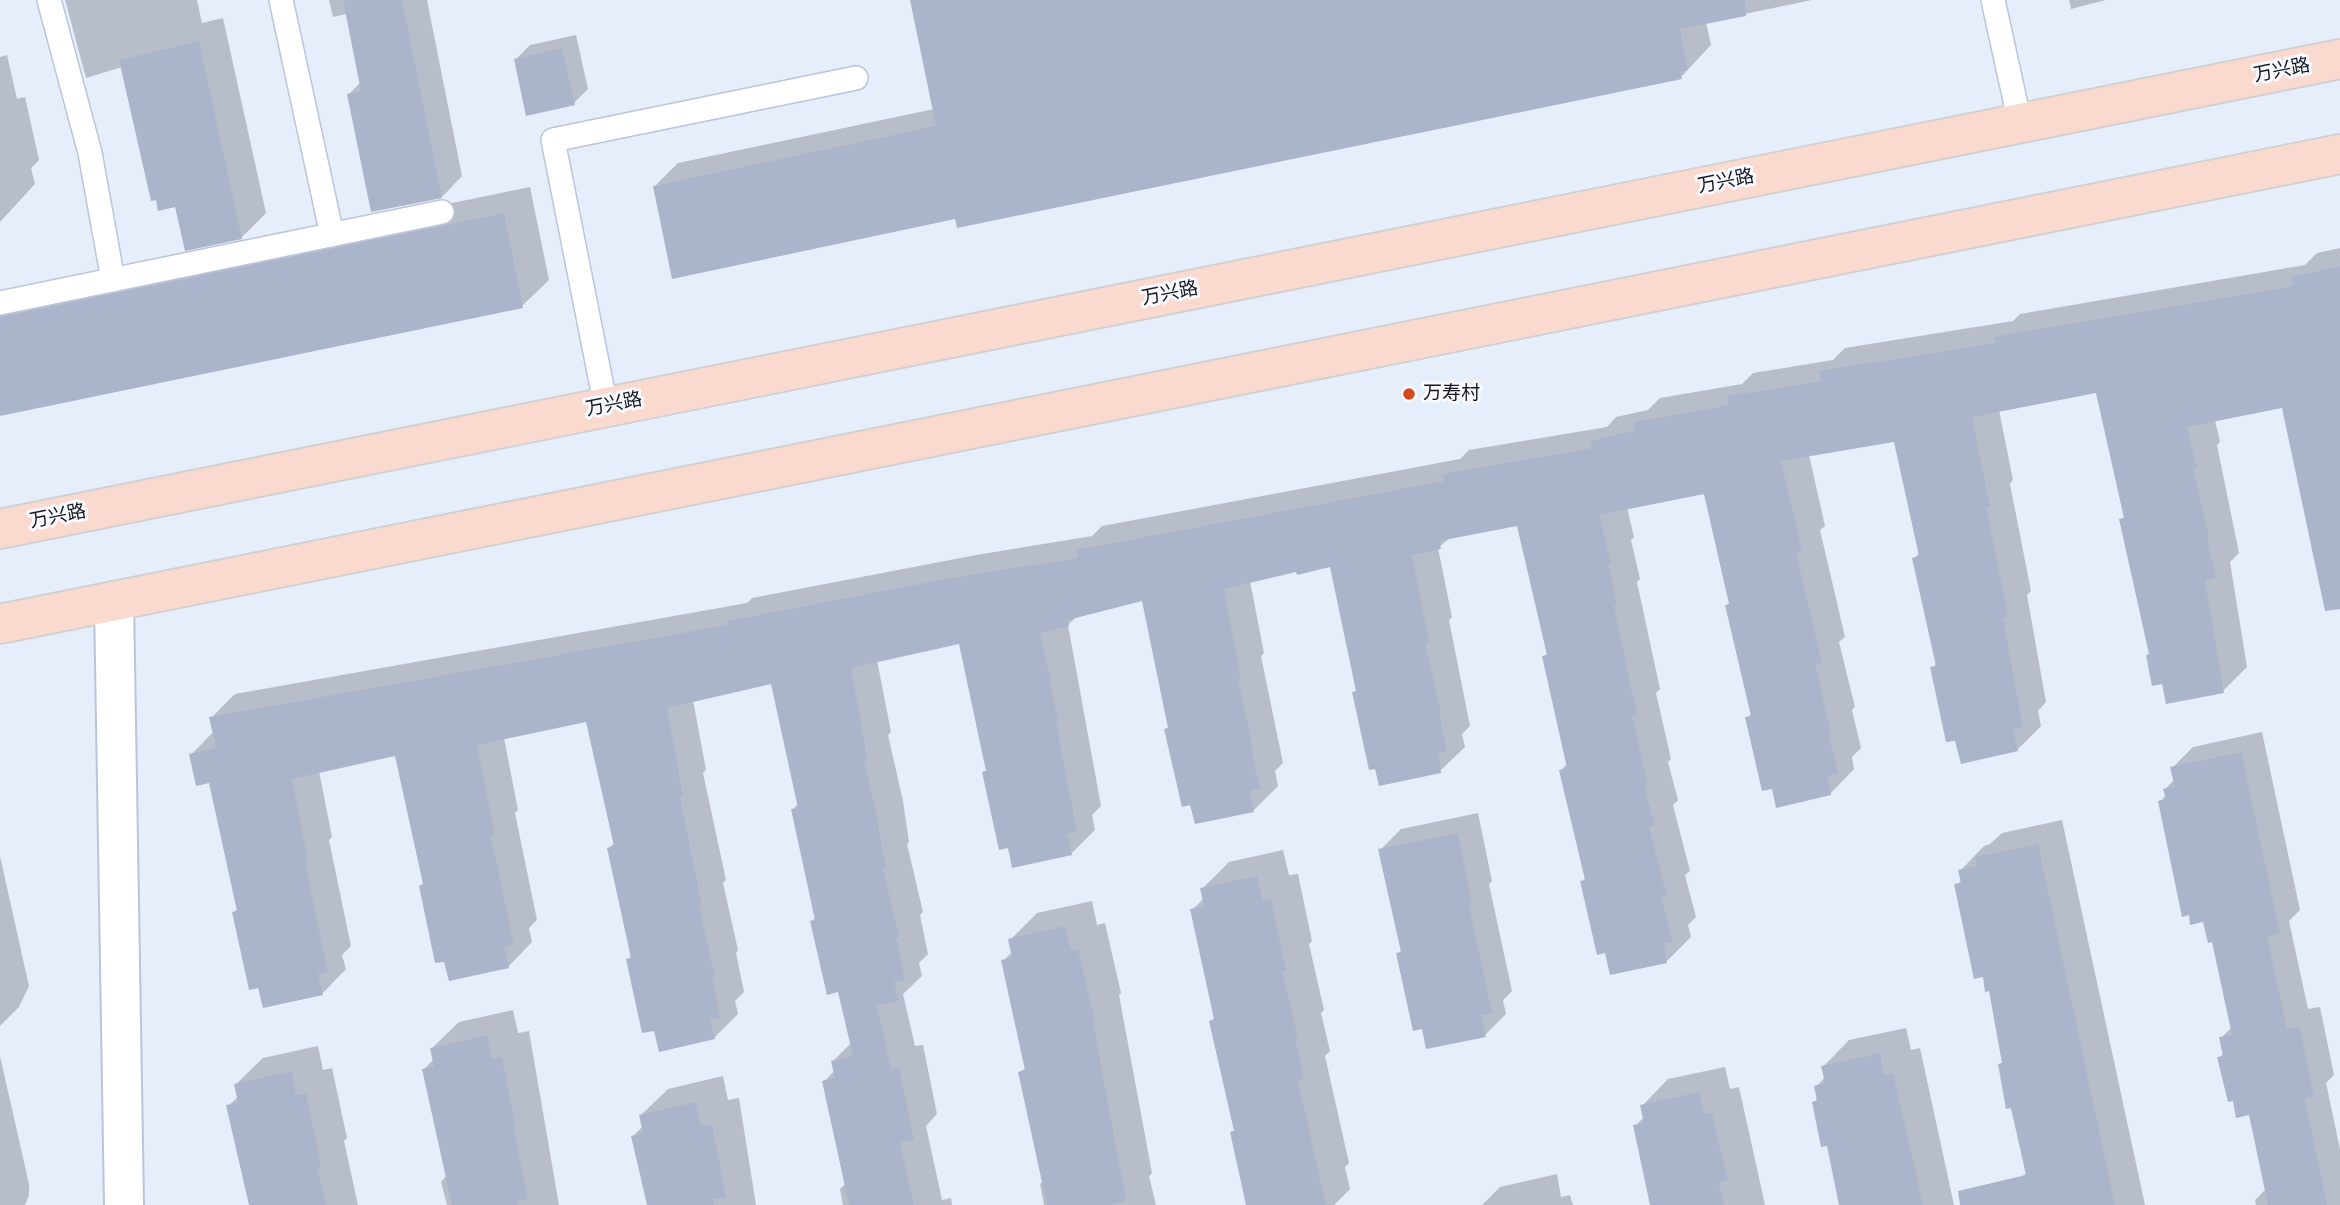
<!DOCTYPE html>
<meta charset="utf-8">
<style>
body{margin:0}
canvas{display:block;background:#e6edfb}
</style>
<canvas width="2340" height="1205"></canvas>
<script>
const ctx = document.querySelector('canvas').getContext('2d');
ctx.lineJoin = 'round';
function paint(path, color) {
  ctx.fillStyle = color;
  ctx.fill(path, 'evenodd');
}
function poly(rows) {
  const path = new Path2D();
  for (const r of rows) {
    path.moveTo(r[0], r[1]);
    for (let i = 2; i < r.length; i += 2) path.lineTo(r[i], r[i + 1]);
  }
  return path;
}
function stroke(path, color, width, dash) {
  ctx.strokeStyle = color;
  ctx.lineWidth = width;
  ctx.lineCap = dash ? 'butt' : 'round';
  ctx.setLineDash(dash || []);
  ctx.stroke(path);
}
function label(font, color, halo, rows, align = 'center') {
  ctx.font = font + ' "DM Sans","Noto Sans SC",sans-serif';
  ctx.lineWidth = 6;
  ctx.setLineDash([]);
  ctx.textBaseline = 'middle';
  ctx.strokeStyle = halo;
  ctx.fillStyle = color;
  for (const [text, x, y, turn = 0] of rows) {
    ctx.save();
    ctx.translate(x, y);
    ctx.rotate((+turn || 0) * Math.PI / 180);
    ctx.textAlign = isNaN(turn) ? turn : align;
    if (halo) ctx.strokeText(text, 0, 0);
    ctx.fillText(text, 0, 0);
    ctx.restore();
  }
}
const shadow = poly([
 [65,0,197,0,202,23,223,18,266,213,242,237,176,205,122,67,86,78],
 [329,0,427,0,462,176,442,197,349,94,361,82,347,14,333,17],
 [912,0,1812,0,1706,22,1711,45,1681,77,956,217,655,186,678,163,934,109],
 [2069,0,2106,0,2071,9],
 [576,35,588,89,574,103,515,60,530,45],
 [7,55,17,99,25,97,39,160,31,168,35,184,0,222,0,57],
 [530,187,549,280,522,306,0,414,0,296],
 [2340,248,2340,585,2283,406,2215,420,2220,442,2217,445,2239,553,2230,562,2247,667,2223,691,2164,682,2150,653,2121,520,2125,516,2097,390,1999,410,2013,480,2010,484,2031,591,2027,595,2046,702,2038,711,2041,726,2017,750,1932,668,1937,663,1914,559,1920,552,1895,440,1809,455,1825,526,1820,530,1845,637,1839,642,1855,707,1852,710,1861,748,1852,757,1854,769,1830,794,1773,786,1747,718,1752,713,1727,605,1731,602,1705,492,1627,507,1634,537,1631,540,1640,579,1637,582,1660,689,1656,693,1671,759,1668,762,1678,800,1673,805,1690,871,1685,875,1696,917,1688,925,1691,937,1667,961,1606,951,1582,882,1586,878,1561,770,1568,763,1544,657,1548,652,1519,524,1451,537,1438,548,1452,617,1449,620,1470,726,1462,734,1465,747,1440,771,1354,693,1357,689,1331,565,1297,570,1250,581,1264,653,1261,656,1283,763,1275,771,1278,786,1254,810,1166,729,1170,726,1143,599,1077,616,1068,625,1101,806,1092,815,1095,830,1071,854,1009,846,984,773,987,769,961,642,877,660,891,732,888,735,903,801,909,842,907,844,923,912,920,915,928,954,919,963,922,976,903,994,915,1046,923,1045,937,1114,926,1126,942,1200,951,1198,952,1205,843,1205,840,1189,846,1183,824,1082,835,1070,833,1061,852,1042,840,990,812,921,816,917,793,809,799,803,772,682,693,700,706,770,703,773,726,880,723,883,738,950,736,953,744,992,735,1001,738,1014,714,1038,655,1029,628,960,632,955,609,848,615,842,588,719,504,738,518,810,515,813,537,920,529,928,532,942,508,967,421,886,424,882,396,754,319,771,332,837,329,840,351,946,342,955,346,969,322,994,234,912,238,909,210,781,191,755,214,731,211,718,235,694,747,603,752,598,976,555,1092,536,1102,526,1460,459,1469,450,1607,427,1616,417,1648,410,1660,398,1742,384,1753,373,1833,360,1845,348,2013,321,2020,314,2305,265,2317,253],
 [2262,732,2300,910,2289,921,2308,1009,2320,1007,2334,1075,2326,1083,2340,1149,2340,1205,2256,1205,2255,1200,2266,1189,2250,1113,2234,1099,2219,1058,2224,1053,2221,1038,2232,1027,2214,940,2160,802,2166,795,2165,789,2175,779,2172,768,2193,747],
 [1478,813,1492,881,1489,884,1512,991,1503,1000,1506,1014,1485,1035,1423,1027,1398,954,1402,950,1380,850,1401,829],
 [2062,820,2145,1205,2027,1205,2021,1178,2027,1172,2000,1064,2004,1061,1991,989,1984,975,1956,885,1962,880,1960,871,1984,846,1990,844,2002,833],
 [1283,850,1289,875,1298,874,1312,941,1309,944,1324,1010,1321,1013,1330,1051,1325,1056,1349,1163,1345,1167,1350,1189,1334,1205,1255,1205,1232,1133,1235,1129,1211,1021,1216,1017,1192,910,1204,898,1202,889,1229,862],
 [0,856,29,986,19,1007,0,1026],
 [1092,901,1097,925,1105,923,1121,993,1119,995,1152,1173,1149,1176,1156,1205,1044,1205,1040,1184,1044,1181,1020,1073,1026,1067,1003,961,1013,951,1010,940,1037,913],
 [513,1010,518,1033,529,1031,559,1205,447,1205,441,1182,447,1175,424,1069,434,1059,432,1048,459,1022],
 [1906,1028,1911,1050,1920,1048,1954,1205,1840,1205,1829,1144,1814,1102,1818,1098,1816,1087,1825,1077,1823,1067,1849,1040],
 [318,1046,323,1070,332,1068,347,1138,344,1141,358,1205,251,1205,228,1106,239,1096,236,1084,263,1058],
 [0,1056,29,1184,29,1195,25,1205,0,1205],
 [1725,1067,1730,1089,1739,1087,1765,1205,1651,1205,1635,1126,1644,1117,1642,1106,1668,1079],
 [723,1076,728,1100,739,1098,756,1205,648,1205,633,1136,643,1126,641,1115,668,1089],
 [1557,1174,1561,1197,1570,1195,1573,1205,1482,1205,1500,1187]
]);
const building = poly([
 [343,0,402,0,442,198,371,212,347,94,361,91],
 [910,0,1745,0,1746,16,1680,29,1688,70,1680,72,1682,79,957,228,955,219,672,279,653,186,936,126],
 [199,41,242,239,185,251,175,207,158,211,156,200,151,201,119,60],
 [562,48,575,105,526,116,514,59],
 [504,213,523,308,0,416,0,317],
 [2340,266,2340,609,2325,611,2282,408,2187,427,2197,468,2193,468,2209,537,2207,538,2216,578,2205,581,2224,693,2166,704,2162,684,2152,686,2146,655,2149,654,2119,519,2124,518,2096,393,1972,417,1990,506,1986,507,2008,617,2003,618,2023,728,2013,730,2018,751,1961,764,1955,741,1946,742,1930,667,1936,666,1912,558,1919,556,1894,442,1781,461,1802,551,1796,553,1822,663,1815,664,1831,733,1829,734,1838,773,1827,776,1831,795,1776,808,1772,789,1762,791,1745,717,1751,716,1725,605,1729,604,1704,494,1599,515,1611,563,1608,564,1617,605,1614,605,1637,715,1632,716,1648,785,1644,786,1655,826,1649,827,1667,897,1661,898,1673,942,1664,943,1667,963,1610,975,1605,953,1597,955,1580,881,1585,880,1559,770,1567,768,1542,656,1547,655,1517,526,1439,541,1441,549,1412,555,1429,643,1425,643,1441,711,1439,711,1447,751,1438,754,1441,773,1379,786,1375,769,1369,770,1352,692,1356,691,1330,567,1297,575,1296,572,1224,589,1241,679,1238,680,1253,748,1251,748,1260,789,1250,791,1254,812,1195,824,1190,805,1182,807,1164,729,1168,728,1142,601,1068,620,1069,626,1040,633,1051,680,1049,681,1059,722,1056,723,1077,832,1067,834,1072,855,1012,868,1008,848,999,850,982,772,986,771,959,644,851,668,867,758,864,759,879,827,878,827,886,867,883,868,899,938,896,938,905,980,894,982,899,1001,877,1006,891,1069,899,1068,914,1140,900,1143,914,1205,849,1205,822,1081,835,1078,831,1061,853,1056,838,992,827,995,810,921,815,920,791,809,798,808,771,684,667,708,683,796,680,797,702,906,699,906,715,976,712,977,720,1018,710,1020,715,1039,659,1052,654,1031,642,1033,626,959,631,958,607,848,614,846,586,722,477,745,495,836,491,837,514,945,504,947,509,968,449,981,444,962,435,963,419,886,423,884,395,756,292,779,308,862,305,863,328,972,318,974,323,995,263,1008,258,988,249,990,232,912,237,911,209,783,196,786,189,754,216,748,209,717,727,625,727,621,951,578,1078,558,1076,550,1444,481,1443,474,1592,448,1590,441,1635,430,1634,422,1729,405,1727,396,1821,381,1819,371,1996,343,1994,337,2293,286,2291,277],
 [2241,752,2280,933,2267,936,2287,1029,2300,1027,2314,1097,2305,1099,2327,1205,2268,1205,2249,1115,2236,1118,2233,1101,2228,1102,2217,1057,2223,1056,2219,1037,2232,1035,2212,942,2208,943,2203,922,2190,925,2189,915,2182,917,2158,801,2166,799,2163,789,2175,787,2170,767],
 [1458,833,1472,904,1469,905,1492,1013,1481,1015,1486,1037,1426,1049,1422,1029,1413,1031,1396,953,1401,952,1378,849],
 [2038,844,2115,1205,1960,1205,1958,1191,2026,1175,2011,1108,2006,1109,1998,1064,2002,1063,1989,991,1985,992,1983,977,1974,979,1954,884,1961,883,1958,870,1977,866,1975,857],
 [1257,876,1263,901,1271,900,1286,970,1282,971,1298,1038,1295,1039,1304,1079,1298,1081,1326,1205,1246,1205,1230,1132,1234,1131,1209,1021,1214,1019,1190,909,1204,906,1200,888],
 [1065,926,1071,950,1078,949,1095,1021,1093,1022,1126,1201,1109,1205,1047,1205,1018,1072,1025,1070,1001,960,1012,958,1008,939],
 [487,1035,492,1059,502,1057,516,1130,514,1131,528,1199,517,1201,518,1205,452,1205,422,1069,434,1067,430,1048],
 [1880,1053,1884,1075,1893,1073,1923,1205,1839,1205,1827,1146,1821,1147,1812,1102,1817,1101,1814,1086,1825,1083,1821,1066],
 [292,1071,296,1095,306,1093,321,1166,317,1167,326,1205,249,1205,226,1105,238,1103,234,1084],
 [1699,1092,1704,1114,1712,1113,1728,1180,1719,1182,1724,1205,1650,1205,1633,1125,1644,1123,1640,1105],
 [696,1102,701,1126,712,1124,726,1197,713,1199,714,1205,647,1205,631,1136,643,1133,639,1115]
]);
const lane = poly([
 [49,0,90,153,113,280],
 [281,0,332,235],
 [1993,0,2020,123],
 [0,303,442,212],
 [606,407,553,140,856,78]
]);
const street = poly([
 [114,601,124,1205]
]);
const primary = poly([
 [0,529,2340,59],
 [0,624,2340,154]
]);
const markers = [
 [1409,394,7,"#d1491c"]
];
const streetNames = [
 ["万兴路",2282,71,-11],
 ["万兴路",1726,182,-11],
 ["万兴路",1170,294,-11],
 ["万兴路",614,405,-11],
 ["万兴路",58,517,-11]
];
const poiNames = [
 ["万寿村",1423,394]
];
paint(shadow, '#0003');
paint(building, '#aab5cb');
stroke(lane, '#b9c5db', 26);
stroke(street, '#b9c5db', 42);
stroke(primary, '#d0d1d2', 42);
stroke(lane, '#fff', 23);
stroke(street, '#fff', 38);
stroke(primary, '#fad9cf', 38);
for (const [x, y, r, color] of markers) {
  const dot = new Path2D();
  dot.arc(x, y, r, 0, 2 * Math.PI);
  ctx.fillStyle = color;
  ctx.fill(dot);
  stroke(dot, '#f8faff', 2.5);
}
label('19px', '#141820', '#f8faff', streetNames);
label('19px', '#141820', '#f8faff', poiNames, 'left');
</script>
